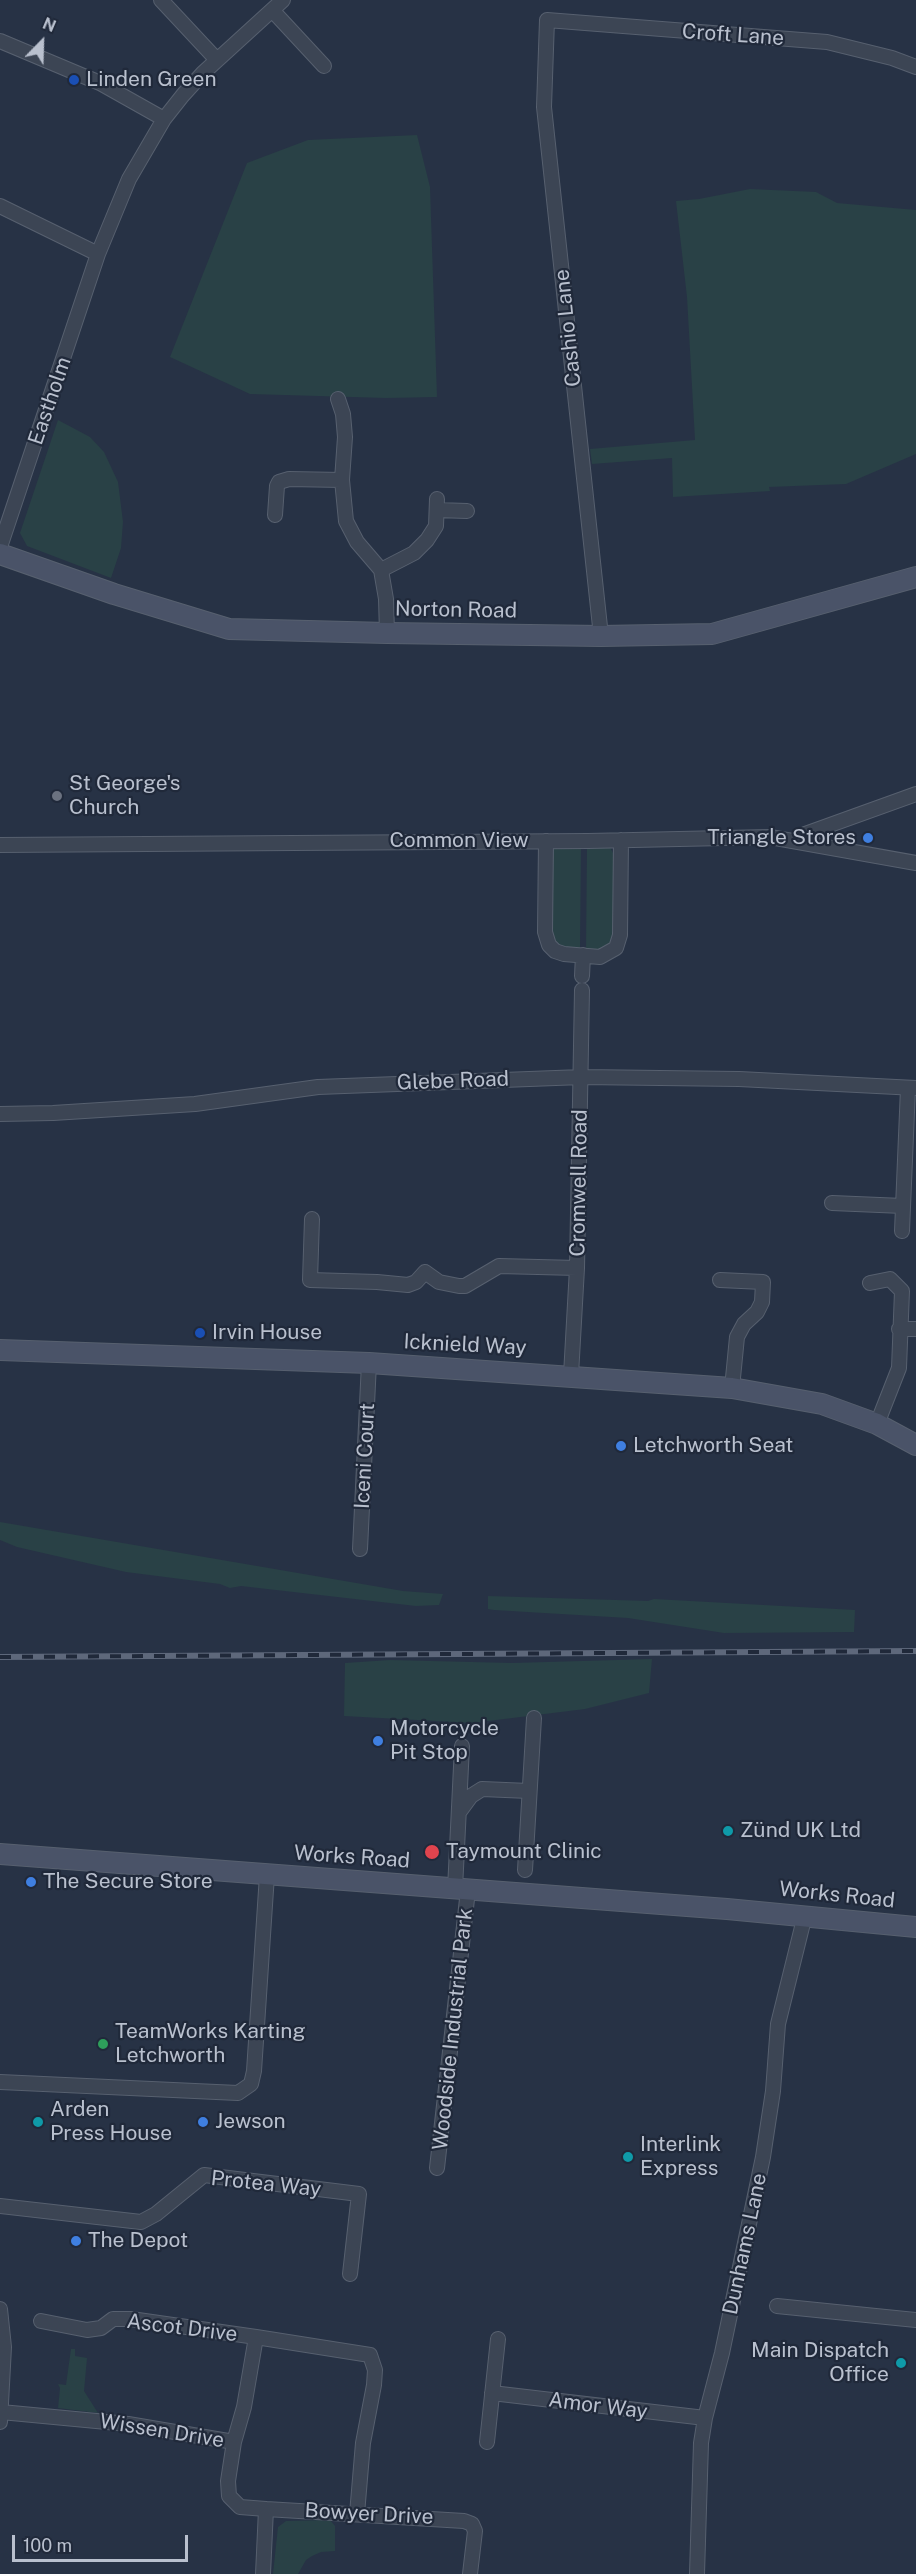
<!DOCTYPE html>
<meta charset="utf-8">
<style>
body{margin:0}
#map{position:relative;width:916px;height:2574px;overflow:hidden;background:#273245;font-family:"Public Sans",sans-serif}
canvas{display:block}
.north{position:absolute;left:12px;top:12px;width:60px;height:60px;-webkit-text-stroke:4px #20293a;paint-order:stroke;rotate:23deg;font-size:16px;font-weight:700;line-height:24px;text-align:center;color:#b9c0ce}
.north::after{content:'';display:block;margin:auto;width:21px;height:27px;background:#b9c0ce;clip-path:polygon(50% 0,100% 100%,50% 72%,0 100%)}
.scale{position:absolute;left:12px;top:2535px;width:176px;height:27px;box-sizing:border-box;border:3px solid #b9c0ce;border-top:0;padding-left:8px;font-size:18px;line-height:21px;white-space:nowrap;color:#b9c0ce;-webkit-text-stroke:4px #20293a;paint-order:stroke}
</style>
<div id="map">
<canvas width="916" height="2574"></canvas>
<div class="north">N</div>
<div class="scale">100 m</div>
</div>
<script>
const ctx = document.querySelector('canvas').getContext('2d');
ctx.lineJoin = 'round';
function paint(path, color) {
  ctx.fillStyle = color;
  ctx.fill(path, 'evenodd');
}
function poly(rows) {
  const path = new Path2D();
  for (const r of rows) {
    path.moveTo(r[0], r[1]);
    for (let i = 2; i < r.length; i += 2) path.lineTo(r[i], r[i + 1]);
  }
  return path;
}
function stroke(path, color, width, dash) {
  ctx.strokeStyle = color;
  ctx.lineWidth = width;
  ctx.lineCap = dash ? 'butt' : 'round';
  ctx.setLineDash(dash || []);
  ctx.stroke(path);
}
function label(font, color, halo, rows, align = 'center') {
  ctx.font = font + ' "Public Sans",sans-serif';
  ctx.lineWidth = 4.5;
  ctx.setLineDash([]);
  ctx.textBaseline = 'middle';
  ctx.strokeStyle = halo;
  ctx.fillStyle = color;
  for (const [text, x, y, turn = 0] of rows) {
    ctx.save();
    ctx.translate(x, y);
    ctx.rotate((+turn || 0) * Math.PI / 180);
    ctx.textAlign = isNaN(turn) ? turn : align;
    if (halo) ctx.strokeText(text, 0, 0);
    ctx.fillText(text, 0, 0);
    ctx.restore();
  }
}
const green = poly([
 [417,135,430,187,437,397,386,398,250,394,170,357,247,163,308,140],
 [750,189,816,192,837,203,916,210,916,454,846,484,769,487,770,491,673,497,672,458,592,464,590,449,695,440,687,297,676,201,699,199],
 [58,420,90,437,104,452,118,482,123,522,121,548,111,578,27,546,20,533],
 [610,847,615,857,615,938,607,948,586,950,587,848],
 [557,848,581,848,580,949,562,948,556,943,550,932,552,849],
 [0,1522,403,1591,443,1594,439,1605,416,1606,241,1586,230,1588,220,1584,126,1572,17,1547,0,1540],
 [488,1596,648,1601,654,1599,855,1610,854,1632,724,1633,628,1618,494,1610,488,1609],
 [652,1659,649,1693,585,1709,472,1723,344,1716,345,1663,390,1660,512,1663],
 [71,2349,75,2349,75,2356,87,2358,84,2391,98,2413,58,2408,60,2388,58,2384,66,2385],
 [330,2520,335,2526,335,2551,321,2552,312,2556,306,2560,298,2574,273,2574,278,2527,286,2521]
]);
const street = poly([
 [161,0,217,60],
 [272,10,324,66],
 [0,41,100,83,164,119],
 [0,206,98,254],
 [338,399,343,414,345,437,342,480,346,521,357,542,381,570,386,599,387,633],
 [437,510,467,511],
 [275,515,277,486,279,482,289,479,342,480],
 [0,547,98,254,129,179,164,119,183,95,203,73,283,0],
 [381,570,414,553,427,540,436,526,437,499],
 [601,636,544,107,547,20,827,42,892,58,916,67],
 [796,840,805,834,916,794],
 [546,841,545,932,549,945,555,951,564,954,600,957,616,948,620,935,621,840],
 [0,845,588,841,770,837,916,863],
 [582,976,583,955],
 [0,1114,53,1113,195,1104,318,1087,582,1077,739,1079,916,1088],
 [832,1203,903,1206],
 [312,1219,310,1280,377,1282,408,1285,416,1282,425,1272,439,1282,459,1286,465,1286,499,1266,577,1268],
 [902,1231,908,1088],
 [720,1280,763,1282,762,1302,757,1312,744,1324,737,1337,732,1388],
 [870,1283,890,1279,902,1291,899,1368,877,1424],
 [899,1329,916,1329],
 [571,1375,577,1268,582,990],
 [360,1549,369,1363],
 [460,1811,471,1796,482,1789,529,1791],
 [525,1870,534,1718],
 [455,1889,462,1746],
 [0,2082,238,2093,251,2084,254,2071,267,1875],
 [437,2168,468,1890],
 [0,2206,141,2222,156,2214,204,2175,359,2194,350,2274],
 [777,2306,916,2320],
 [0,2309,4,2347,0,2422],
 [41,2321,87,2330,101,2328,113,2319,131,2319,256,2337,244,2407,234,2442],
 [256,2337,370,2355,375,2370,374,2385,363,2443,357,2514],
 [492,2393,705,2418],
 [1,2412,128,2424,234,2442,228,2481,229,2496,240,2507,266,2509,263,2574],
 [487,2442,498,2339],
 [266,2509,464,2521,472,2524,475,2531,470,2574],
 [697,2574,701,2443,705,2418,722,2353,763,2157,773,2091,778,2024,805,1915]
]);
const secondary = poly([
 [0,554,114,594,229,629,387,633,601,636,712,634,916,577],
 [0,1350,369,1363,732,1388,822,1404,877,1424,916,1445],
 [0,1854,727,1909,916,1927]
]);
const rail = poly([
 [0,1657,916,1651]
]);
const markers = [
 [74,80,6,"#1a4fb4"],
 [57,796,6,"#6b7280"],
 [868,838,6,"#3f7fe0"],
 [200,1333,6,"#1a4fb4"],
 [621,1446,6,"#3f7fe0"],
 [378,1741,6,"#3f7fe0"],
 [728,1831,6,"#0f9aa8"],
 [432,1852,8,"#e0444e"],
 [31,1882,6,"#3f7fe0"],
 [103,2044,6,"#2e9e5b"],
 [38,2122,6,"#0f9aa8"],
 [203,2122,6,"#3f7fe0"],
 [628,2157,6,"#0f9aa8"],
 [76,2241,6,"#3f7fe0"],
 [901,2363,6,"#0f9aa8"]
];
const streetNames = [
 ["Croft Lane",733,35,4],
 ["Cashio Lane",568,328,-96],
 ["Eastholm",50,401,-71],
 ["Norton Road",456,610,1],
 ["Common View",459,841],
 ["Glebe Road",453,1081,-2],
 ["Cromwell Road",579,1183,-89],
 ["Icknield Way",465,1345,3],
 ["Iceni Court",365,1456,-87],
 ["Works Road",352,1857,4],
 ["Works Road",837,1895,6],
 ["Woodside Industrial Park",453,2029,-84],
 ["Protea Way",266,2184,6],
 ["Dunhams Lane",745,2244,-78],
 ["Ascot Drive",182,2328,7],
 ["Amor Way",598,2406,7],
 ["Wissen Drive",162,2431,9],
 ["Bowyer Drive",369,2514,3]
];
const poiNames = [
 ["Linden Green",86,80],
 ["St George's",69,784],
 ["Church",69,808],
 ["Triangle Stores",856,838,"right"],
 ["Irvin House",212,1333],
 ["Letchworth Seat",633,1446],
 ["Motorcycle",390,1729],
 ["Pit Stop",390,1753],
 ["Zünd UK Ltd",740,1831],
 ["Taymount Clinic",446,1852],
 ["The Secure Store",43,1882],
 ["TeamWorks Karting",115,2032],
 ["Letchworth",115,2056],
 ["Arden",50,2110],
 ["Press House",50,2134],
 ["Jewson",215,2122],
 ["Interlink",640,2145],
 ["Express",640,2169],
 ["The Depot",88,2241],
 ["Main Dispatch",889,2351,"right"],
 ["Office",889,2375,"right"]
];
paint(green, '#294146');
stroke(street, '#57606f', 16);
stroke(secondary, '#57606f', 22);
stroke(street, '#3c4554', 14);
stroke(secondary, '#4a5368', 20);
stroke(rail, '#5e687b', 6);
stroke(rail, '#20293a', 4, [11]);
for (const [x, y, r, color] of markers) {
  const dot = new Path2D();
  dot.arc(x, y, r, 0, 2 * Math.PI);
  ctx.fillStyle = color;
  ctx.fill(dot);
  stroke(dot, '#20293a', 2);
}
label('21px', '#b9c0ce', '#20293a', streetNames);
label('21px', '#b9c0ce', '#20293a', poiNames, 'left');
</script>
